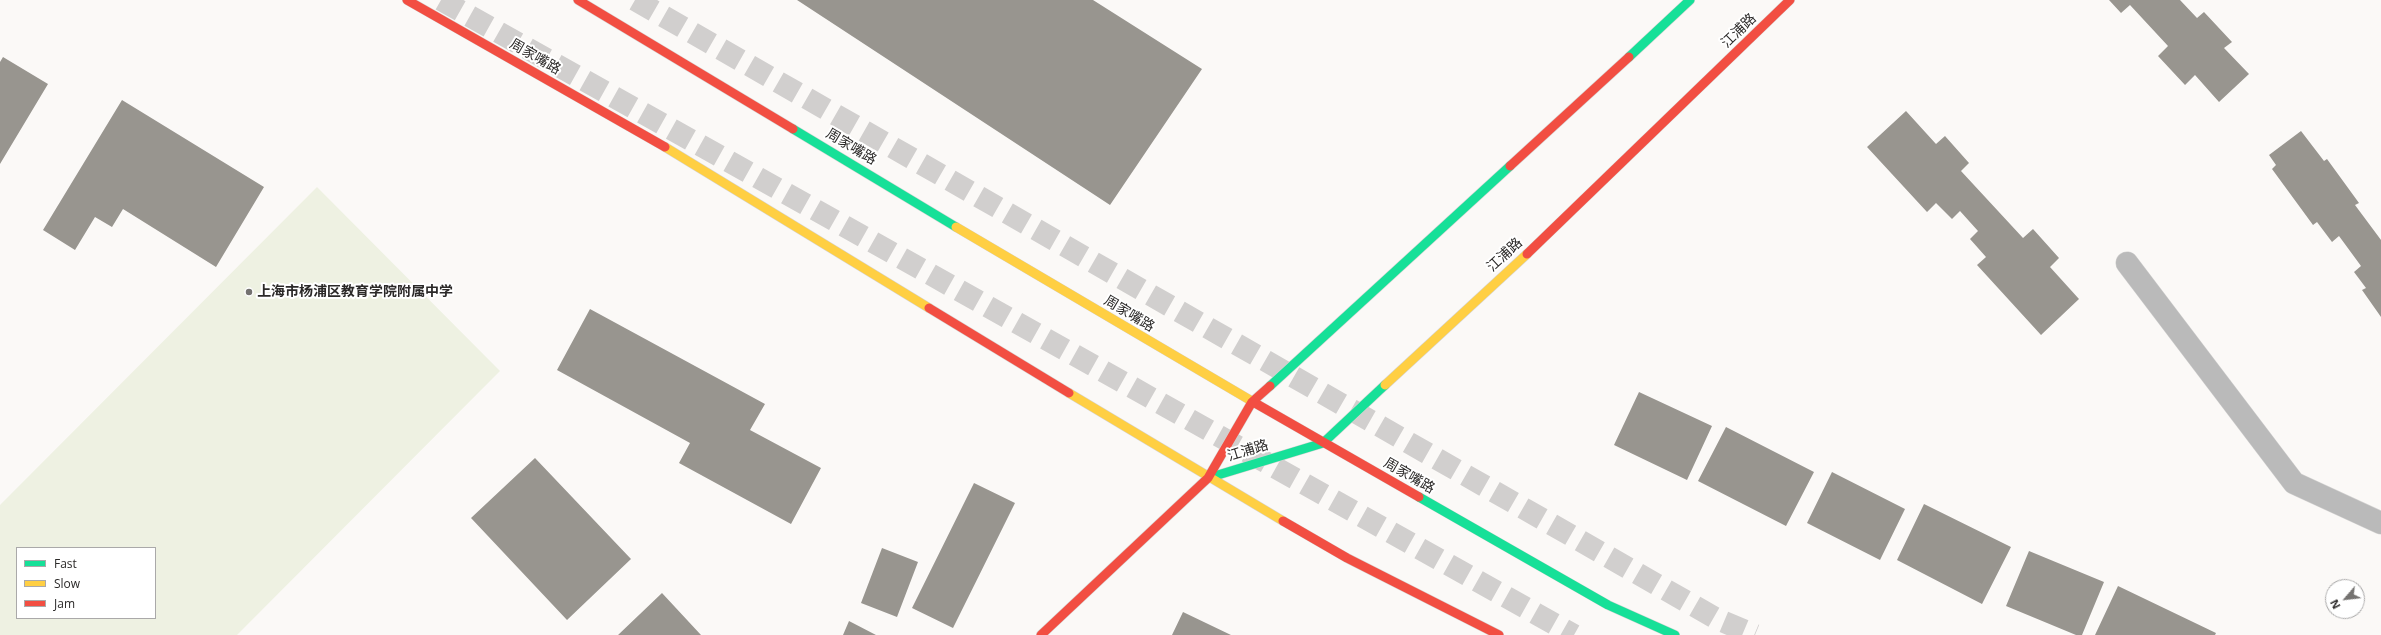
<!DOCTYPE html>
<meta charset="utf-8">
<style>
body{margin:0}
#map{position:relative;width:2381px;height:635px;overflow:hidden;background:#fbf9f7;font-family:"Open Sans",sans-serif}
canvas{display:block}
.legend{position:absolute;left:16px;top:547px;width:140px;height:72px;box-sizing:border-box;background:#fff;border:1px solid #aaa9a9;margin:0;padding:5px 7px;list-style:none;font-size:12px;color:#2b2928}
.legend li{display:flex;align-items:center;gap:8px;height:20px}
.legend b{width:20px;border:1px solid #aaa9a9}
.north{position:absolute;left:2325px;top:579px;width:40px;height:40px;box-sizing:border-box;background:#fff;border:1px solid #aaa9a9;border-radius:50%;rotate:242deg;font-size:11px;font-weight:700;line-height:16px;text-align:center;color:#2b2928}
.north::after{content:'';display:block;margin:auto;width:14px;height:18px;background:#747270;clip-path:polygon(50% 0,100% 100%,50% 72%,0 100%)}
</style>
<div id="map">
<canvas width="2381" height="635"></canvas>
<ul class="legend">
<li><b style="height:5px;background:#16e098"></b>Fast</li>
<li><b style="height:5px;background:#ffcf43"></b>Slow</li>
<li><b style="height:5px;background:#f24e42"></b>Jam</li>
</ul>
<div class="north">N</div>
</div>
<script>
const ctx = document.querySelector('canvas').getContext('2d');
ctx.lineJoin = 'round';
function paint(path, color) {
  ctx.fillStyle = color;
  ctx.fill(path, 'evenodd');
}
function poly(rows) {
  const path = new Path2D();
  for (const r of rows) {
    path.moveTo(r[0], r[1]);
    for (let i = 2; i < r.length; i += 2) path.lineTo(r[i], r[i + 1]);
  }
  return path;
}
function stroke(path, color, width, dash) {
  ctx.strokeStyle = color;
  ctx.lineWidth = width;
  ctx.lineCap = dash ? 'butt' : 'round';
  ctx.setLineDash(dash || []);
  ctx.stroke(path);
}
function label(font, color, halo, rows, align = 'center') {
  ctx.font = font + ' "Open Sans","Noto Sans SC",sans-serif';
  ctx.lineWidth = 4;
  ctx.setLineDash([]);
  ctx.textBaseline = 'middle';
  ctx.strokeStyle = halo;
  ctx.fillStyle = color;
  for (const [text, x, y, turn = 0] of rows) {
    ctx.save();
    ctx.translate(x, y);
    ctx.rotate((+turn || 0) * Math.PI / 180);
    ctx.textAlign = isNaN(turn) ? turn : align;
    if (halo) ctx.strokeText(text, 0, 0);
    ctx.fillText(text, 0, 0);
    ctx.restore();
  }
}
const green = poly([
 [317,187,500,371,237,635,0,635,0,505],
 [17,548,155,548,155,618,17,618]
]);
const building = poly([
 [797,0,1093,0,1202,69,1110,205],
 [2109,0,2180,0,2197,18,2204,12,2232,42,2224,48,2249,74,2219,102,2195,75,2185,85,2158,56,2168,46,2130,5,2121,13],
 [3,57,48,84,0,164,0,62],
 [122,100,264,187,216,267,123,209,112,227,95,217,75,250,43,230],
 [1906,111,1936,144,1945,136,1969,163,1961,171,2023,238,2033,229,2059,258,2050,267,2079,299,2041,335,1977,265,1986,257,1970,239,1978,231,1960,211,1952,219,1936,203,1927,212,1867,147],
 [2301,131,2324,161,2327,159,2359,203,2355,205,2381,240,2381,317,2362,290,2366,288,2354,272,2361,266,2339,236,2332,242,2317,222,2313,225,2272,169,2276,165,2269,155],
 [590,309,765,404,750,430,821,468,791,524,679,463,690,443,557,370],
 [1639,392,1712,426,1687,480,1614,445],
 [1726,427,1814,472,1786,526,1698,481],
 [535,458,631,559,567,620,471,518],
 [1832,472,1905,509,1880,560,1807,523],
 [974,483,1015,503,953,628,912,608],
 [1924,504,2011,547,1982,604,1897,560],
 [882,548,918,562,897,617,861,603],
 [2029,551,2104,582,2082,635,2076,635,2006,606],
 [2118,586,2216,633,2215,635,2095,635],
 [662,593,701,635,618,635],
 [1183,612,1231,635,1172,635],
 [849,621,876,635,843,635]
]);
const highwayTunnel = poly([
 [441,0,1574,635],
 [635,0,1717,619,1755,635]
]);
const street = poly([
 [2127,263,2294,483,2381,523]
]);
const fast = poly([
 [1629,57,1690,0],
 [793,129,956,227],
 [1270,386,1510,166],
 [1208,478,1323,443,1385,385],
 [1419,497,1608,605,1675,635]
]);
const slow = poly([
 [665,147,929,308],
 [956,227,1255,403],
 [1385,385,1527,254],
 [1069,393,1283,521]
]);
const jam = poly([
 [407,0,665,147],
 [578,0,793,129],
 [1510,166,1629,57],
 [1527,254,1790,0],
 [929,308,1069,393],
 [1255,403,1419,497],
 [1283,521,1347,558,1499,635],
 [1041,635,1208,478,1252,402,1270,386]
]);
const markers = [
 [249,292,4,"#747270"]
];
const streetNames = [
 ["江浦路",1739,31,-44],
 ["周家嘴路",535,57,30],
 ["周家嘴路",851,147,31],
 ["江浦路",1505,255,-43],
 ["周家嘴路",1129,314,31],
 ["江浦路",1248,451,-17],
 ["周家嘴路",1409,476,30]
];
const poiNames = [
 ["上海市杨浦区教育学院附属中学",257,292]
];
paint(green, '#eef1e2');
paint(building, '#98958f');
stroke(highwayTunnel, '#d1cfce', 22, [22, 11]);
stroke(street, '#d5d4d3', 23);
stroke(fast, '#d5d4d3', 10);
stroke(slow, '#d5d4d3', 10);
stroke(jam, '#d5d4d3', 10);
stroke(street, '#bababa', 22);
stroke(fast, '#16e098', 9);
stroke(slow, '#ffcf43', 9);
stroke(jam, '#f24e42', 9);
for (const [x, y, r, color] of markers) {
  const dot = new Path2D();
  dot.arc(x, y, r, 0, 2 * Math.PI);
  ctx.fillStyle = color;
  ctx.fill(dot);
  stroke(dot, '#fff', 1.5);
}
label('14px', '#2b2928', '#fff', streetNames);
label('bold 14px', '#2b2928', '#fff', poiNames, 'left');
</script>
